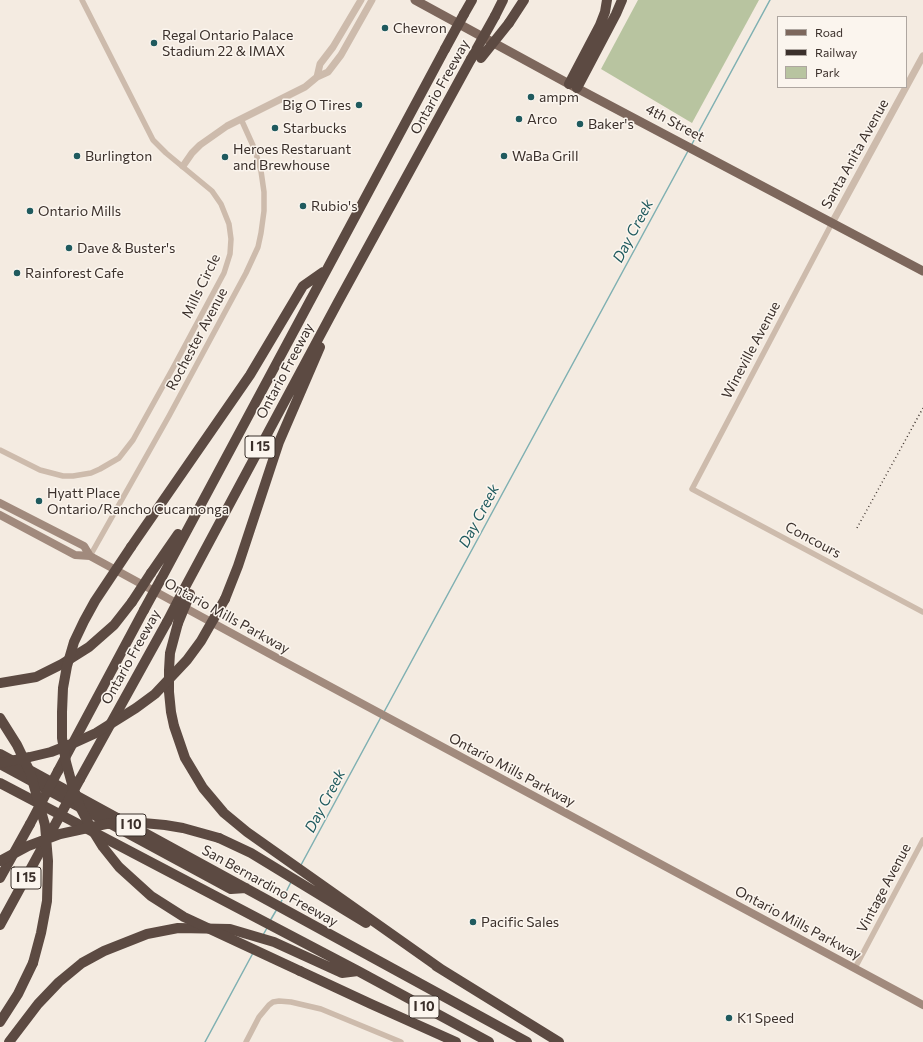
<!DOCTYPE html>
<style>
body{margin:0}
#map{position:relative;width:923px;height:1042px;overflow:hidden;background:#f4ebe1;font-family:Commissioner,sans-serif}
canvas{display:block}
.legend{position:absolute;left:777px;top:16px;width:130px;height:72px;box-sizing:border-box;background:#fbf5ee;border:1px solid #aea6a0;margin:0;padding:5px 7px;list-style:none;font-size:12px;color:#3b302b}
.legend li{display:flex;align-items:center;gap:8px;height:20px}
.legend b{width:20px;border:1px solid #aea6a0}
</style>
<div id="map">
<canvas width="923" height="1042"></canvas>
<ul class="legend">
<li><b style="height:5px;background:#7d675c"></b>Road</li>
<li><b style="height:5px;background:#3b302b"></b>Railway</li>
<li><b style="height:11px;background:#b8c4a0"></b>Park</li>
</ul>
</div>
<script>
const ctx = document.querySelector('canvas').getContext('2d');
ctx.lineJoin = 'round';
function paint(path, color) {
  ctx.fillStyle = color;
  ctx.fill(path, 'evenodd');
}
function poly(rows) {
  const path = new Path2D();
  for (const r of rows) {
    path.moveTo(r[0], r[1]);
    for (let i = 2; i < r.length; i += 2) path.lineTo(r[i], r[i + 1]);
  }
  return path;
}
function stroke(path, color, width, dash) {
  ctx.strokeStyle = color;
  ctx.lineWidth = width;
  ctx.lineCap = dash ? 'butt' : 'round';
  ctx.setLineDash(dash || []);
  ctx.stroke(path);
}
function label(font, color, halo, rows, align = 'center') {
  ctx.font = font + ' Commissioner,sans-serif';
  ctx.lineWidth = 3;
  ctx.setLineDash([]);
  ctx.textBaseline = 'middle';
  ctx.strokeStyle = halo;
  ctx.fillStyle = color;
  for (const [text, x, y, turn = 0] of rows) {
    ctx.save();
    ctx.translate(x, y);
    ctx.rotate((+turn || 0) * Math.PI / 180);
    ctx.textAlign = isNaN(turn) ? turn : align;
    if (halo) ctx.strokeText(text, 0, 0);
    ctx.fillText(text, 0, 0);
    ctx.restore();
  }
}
const green = poly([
 [638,0,759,0,692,123,601,69]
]);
const stream = poly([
 [692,144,770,0],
 [384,712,688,151],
 [301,865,381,717],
 [281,902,291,882],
 [270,921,277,909],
 [263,935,267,928],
 [205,1042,253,953]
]);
const minor = poly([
 [832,223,692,489,923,612],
 [0,450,40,470,63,476,73,476,91,473,100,469,119,458,133,440,173,368,224,273,230,254,231,239,229,224,221,204,212,191,166,153,153,140,82,0],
 [90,556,169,416,246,273,258,247,261,233,264,211,264,192,261,171,255,150,241,119],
 [855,968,923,840],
 [246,1042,259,1017,269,1005,273,1002,279,1001,291,1002,321,1009,401,1042]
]);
const tertiary = poly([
 [317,77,320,64,333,47,361,0],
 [183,166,192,153,200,145,227,126,305,87,317,77,328,72,341,55,372,0],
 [832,223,923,56]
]);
const secondary = poly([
 [0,503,84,546,90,556],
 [0,515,75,555,90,556,279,659,923,1005]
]);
const primary = poly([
 [415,0,569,84,923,271]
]);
const motorway = poly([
 [464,14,472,0],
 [495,16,503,0],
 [509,23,524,0],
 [569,84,600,25,605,12,607,0],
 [577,88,616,14,622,0],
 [131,547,250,375,303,286,323,272],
 [151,573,178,534],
 [161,579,445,49],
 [183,591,338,302,471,59],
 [225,599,238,566,279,442,320,347],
 [178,623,170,653,169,670,169,692,171,712,174,726,185,758,203,788,224,813,247,832,441,969],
 [0,683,36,677,62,664,89,647,114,625,132,602],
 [0,754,527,1042],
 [0,764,231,889,246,888],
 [58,771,144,610],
 [80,779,167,622],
 [0,783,358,971,489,1042],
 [219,838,251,853,366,923],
 [0,878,30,824],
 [0,925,48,837],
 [436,966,559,1042],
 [300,971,371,1004,456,1042],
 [0,1022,18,994,33,963],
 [9,1042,38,1004,59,982,82,963,104,951,147,934,178,928,230,929,274,942,342,973,358,971]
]);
const rail = poly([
 [857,528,923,408]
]);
const motorwayBridge = poly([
 [445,49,464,14],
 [481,58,509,23],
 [471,59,495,16],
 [131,547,95,601,84,621,74,642,67,666,63,688,62,712,62,738,66,762,72,784,80,807,90,826,103,847,119,867,151,896,184,917,300,971],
 [132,602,151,573],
 [144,610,161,579],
 [167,622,183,591],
 [178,623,190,594],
 [0,718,17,745,30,772,45,825,48,861,47,901,41,933,33,963],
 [0,763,30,757,51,752,74,743,96,733,136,708,155,694,187,660,201,641,225,599],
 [30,824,58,771],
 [51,832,80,779],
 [0,861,28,846,60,834,106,824,143,823,165,825,183,828,219,838]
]);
const markers = [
 [385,28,4,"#1f5a5e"],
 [154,43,4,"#1f5a5e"],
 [531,97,4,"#1f5a5e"],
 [359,105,4,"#1f5a5e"],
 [519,119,4,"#1f5a5e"],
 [580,124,4,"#1f5a5e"],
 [275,128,4,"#1f5a5e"],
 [77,156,4,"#1f5a5e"],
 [504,156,4,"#1f5a5e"],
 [225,157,4,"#1f5a5e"],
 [303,206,4,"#1f5a5e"],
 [30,211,4,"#1f5a5e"],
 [69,248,4,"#1f5a5e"],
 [17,273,4,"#1f5a5e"],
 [39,501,4,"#1f5a5e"],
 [473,922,4,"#1f5a5e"],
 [729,1018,4,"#1f5a5e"]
];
const shields = [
 [260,447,30],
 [131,825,30],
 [26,878,30],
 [424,1007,30]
];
const shieldNames = [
 ["I 15",260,447],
 ["I 10",131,825],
 ["I 15",26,878],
 ["I 10",424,1007]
];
const poiNames = [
 ["Chevron",393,28],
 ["Regal Ontario Palace",162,35],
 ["Stadium 22 & IMAX",162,51],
 ["ampm",539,97],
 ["Big O Tires",351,105,"right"],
 ["Arco",527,119],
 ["Baker's",588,124],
 ["Starbucks",283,128],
 ["Heroes Restaruant",233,149],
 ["and Brewhouse",233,165],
 ["Burlington",85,156],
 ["WaBa Grill",512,156],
 ["Rubio's",311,206],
 ["Ontario Mills",38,211],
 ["Dave & Buster's",77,248],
 ["Rainforest Cafe",25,273],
 ["Hyatt Place",47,493],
 ["Ontario/Rancho Cucamonga",47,509],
 ["Pacific Sales",481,922],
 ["K1 Speed",737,1018]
];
const streetNames = [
 ["Ontario Freeway",440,87,-61],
 ["4th Street",675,123,28],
 ["Santa Anita Avenue",855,154,-61],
 ["Mills Circle",201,286,-64],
 ["Rochester Avenue",197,339,-62],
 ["Wineville Avenue",751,350,-62],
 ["Ontario Freeway",285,371,-62],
 ["Concours",813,540,28],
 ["Ontario Mills Parkway",227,616,29],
 ["Ontario Freeway",131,657,-61],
 ["Ontario Mills Parkway",512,770,28],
 ["San Bernardino Freeway",270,886,29],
 ["Vintage Avenue",884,888,-62],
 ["Ontario Mills Parkway",798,923,28]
];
const waterNames = [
 ["Day Creek",633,231,-62],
 ["Day Creek",479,516,-62],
 ["Day Creek",325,801,-62]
];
paint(green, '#b8c4a0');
stroke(stream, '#7fb0b2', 1.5);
stroke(minor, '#cdbbac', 5.5);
stroke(tertiary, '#cdbbac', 7);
stroke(secondary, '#a18a7d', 8);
stroke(primary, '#7d675c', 9);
stroke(motorway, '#5c4a42', 10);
stroke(rail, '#3b302b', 1.5, [1, 3]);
stroke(motorwayBridge, '#5c4a42', 10);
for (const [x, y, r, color] of markers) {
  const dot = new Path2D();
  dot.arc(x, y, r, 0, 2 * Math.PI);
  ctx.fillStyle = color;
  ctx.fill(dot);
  stroke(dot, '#fbf5ee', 1.5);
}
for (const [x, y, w] of shields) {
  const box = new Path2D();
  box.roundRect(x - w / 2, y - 11, w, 22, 3);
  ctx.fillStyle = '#fbf5ee';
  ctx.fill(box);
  stroke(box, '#3b302b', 1);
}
label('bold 13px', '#3b302b', null, shieldNames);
label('14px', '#3b302b', '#fbf5ee', poiNames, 'left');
label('14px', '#3b302b', '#fbf5ee', streetNames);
label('italic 15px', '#1f5a5e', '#fbf5ee', waterNames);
</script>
